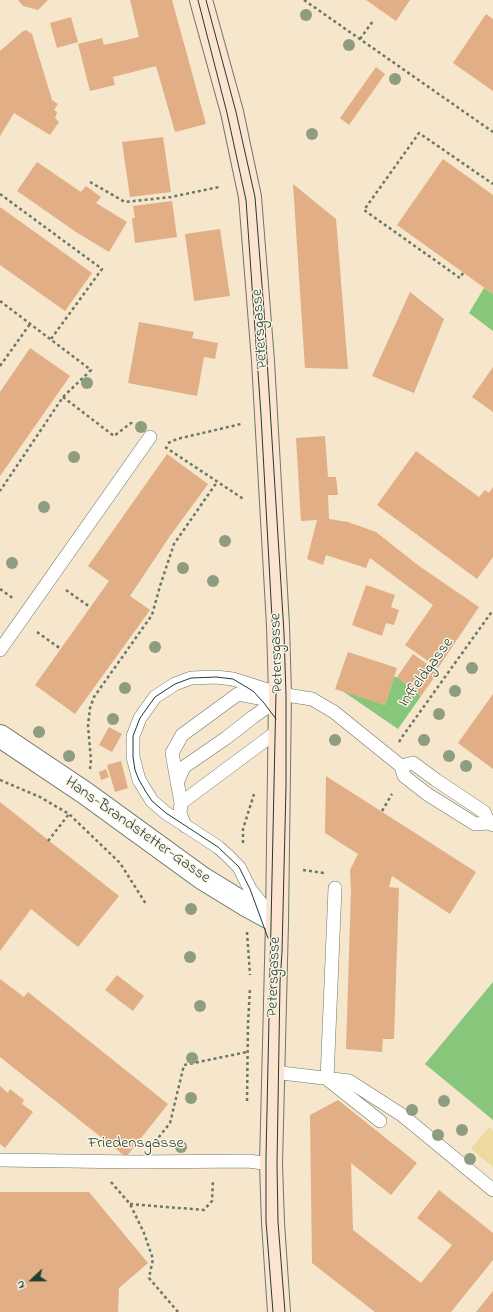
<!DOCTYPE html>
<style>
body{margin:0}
#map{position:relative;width:493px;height:1312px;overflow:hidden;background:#f5e6cc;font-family:"Indie Flower",sans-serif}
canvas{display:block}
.north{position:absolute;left:12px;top:1260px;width:40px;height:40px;-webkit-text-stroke:3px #fcf5e5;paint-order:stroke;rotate:248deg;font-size:11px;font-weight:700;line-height:16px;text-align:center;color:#1f3d34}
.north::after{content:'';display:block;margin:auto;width:14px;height:18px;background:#1f3d34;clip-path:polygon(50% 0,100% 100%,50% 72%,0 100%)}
</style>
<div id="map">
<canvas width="493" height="1312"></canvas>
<div class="north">N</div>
</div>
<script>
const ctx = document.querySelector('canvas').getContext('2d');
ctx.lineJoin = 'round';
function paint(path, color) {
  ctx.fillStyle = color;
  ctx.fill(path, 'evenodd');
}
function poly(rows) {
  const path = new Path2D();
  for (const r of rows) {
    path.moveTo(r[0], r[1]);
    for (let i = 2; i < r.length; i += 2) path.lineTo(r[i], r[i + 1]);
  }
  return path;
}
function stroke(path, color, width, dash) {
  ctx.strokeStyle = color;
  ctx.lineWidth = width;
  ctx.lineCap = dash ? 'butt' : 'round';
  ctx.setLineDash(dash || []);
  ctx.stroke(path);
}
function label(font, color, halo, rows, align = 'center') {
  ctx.font = font + ' "Indie Flower",sans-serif';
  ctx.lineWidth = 3;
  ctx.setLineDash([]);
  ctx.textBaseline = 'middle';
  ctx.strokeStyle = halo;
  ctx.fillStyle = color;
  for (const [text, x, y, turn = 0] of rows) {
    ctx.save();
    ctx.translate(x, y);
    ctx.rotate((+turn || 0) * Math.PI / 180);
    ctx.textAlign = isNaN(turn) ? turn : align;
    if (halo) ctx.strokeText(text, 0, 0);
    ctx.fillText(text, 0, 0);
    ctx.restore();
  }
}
const green = poly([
 [484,288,493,294,493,331,469,313],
 [394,677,397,677,421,696,398,729,341,690,385,705],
 [493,982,493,1120,425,1064]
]);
const sand = poly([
 [489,1127,493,1131,493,1167,471,1149]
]);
const building = poly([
 [18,0,48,0,38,10,23,6],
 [130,0,172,0,206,124,175,132,156,66,113,77,115,85,90,91,78,44,102,38,104,45,139,37],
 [366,0,410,0,396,21],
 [486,14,493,19,493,91,453,63],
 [71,17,78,42,57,48,50,23],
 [26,30,32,34,52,100,58,104,54,110,57,112,55,118,59,122,50,135,14,113,0,136,0,51,22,32],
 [376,67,385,74,349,125,340,118],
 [163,137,171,192,130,197,122,142],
 [443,159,493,195,493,294,397,225],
 [37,162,81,192,86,186,101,197,96,203,127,222,109,252,76,232,17,191],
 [293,184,336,219,348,369,305,368],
 [172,201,177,237,135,243,132,218,135,218,133,206],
 [0,207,92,273,65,311,0,265],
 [220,229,230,296,194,301,185,234],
 [410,292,444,319,414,393,372,376],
 [139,322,194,332,192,338,218,343,215,359,204,357,197,396,128,383],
 [30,348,70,376,0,476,0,392],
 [493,367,493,412,472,397],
 [325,436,328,477,336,477,338,495,328,495,329,519,348,522,376,532,419,566,479,607,438,668,405,645,433,605,370,558,366,568,326,555,323,565,307,559,317,520,301,521,296,438],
 [416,451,479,497,485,490,489,493,493,487,493,557,477,579,377,505],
 [167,454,208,484,170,536,130,596,150,610,75,714,35,685,109,581,88,566],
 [366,585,395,595,391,607,399,610,394,625,386,623,382,636,352,625],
 [348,652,397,668,385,705,335,689],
 [413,654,438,672,421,696,397,677],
 [493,694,493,769,458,743],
 [109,727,122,734,112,752,99,745],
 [121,761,128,788,115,792,107,765],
 [106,769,109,777,101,780,99,772],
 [326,776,476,872,450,914,392,876,389,887,399,888,394,1039,383,1039,382,1052,346,1049,351,890,350,870,358,854,325,833],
 [0,802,119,896,78,947,31,909,0,951],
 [117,975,144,996,133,1011,105,990],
 [0,979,24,997,28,992,168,1104,126,1157,0,1057],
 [0,1086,8,1093,10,1089,24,1100,22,1104,33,1112,5,1148,0,1144],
 [338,1100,417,1163,391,1195,351,1163,353,1230,421,1283,452,1245,417,1218,439,1190,493,1233,493,1260,451,1312,375,1312,312,1263,310,1115],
 [0,1192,89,1192,148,1263,119,1288,118,1312,0,1312],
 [493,1291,493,1312,476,1312]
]);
const path = poly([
 [304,0,493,132],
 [360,39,373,21],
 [90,182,125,202,171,197,219,187],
 [0,194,102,269,51,339],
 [463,273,460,278,364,210,419,133,493,184],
 [0,301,91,370,63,397,0,491],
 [0,366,30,324],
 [63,397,114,436,131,423,134,426],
 [168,443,177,439,241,424],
 [165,447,245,500],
 [0,589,14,599],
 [66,590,90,607],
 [37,632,61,649],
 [399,742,402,737,493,610],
 [90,769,91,760,88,726,90,708,94,697,152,615,160,586,174,544,217,482],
 [0,780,40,797,69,814,120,863,146,904],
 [382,811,392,794],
 [48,841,69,814],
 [243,843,243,829,254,794],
 [303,870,324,873],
 [247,932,250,975],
 [247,1101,248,1024,250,988],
 [155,1142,170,1123,184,1065,247,1052],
 [111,1182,130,1204,144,1233,153,1259,149,1278,178,1312],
 [130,1204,204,1210,212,1201,213,1180]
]);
const service = poly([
 [0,650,150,437],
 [401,766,413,763,436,780,484,812,489,823],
 [177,783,184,767,226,738,253,717,267,707,280,702],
 [181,803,279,730],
 [185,826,180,813,181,803,172,753,182,735,238,694,280,702],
 [335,888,327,1079,380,1121],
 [269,913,250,889,239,867,228,856,218,847,166,813,152,801,139,780,133,757,133,736,140,718,155,697,175,684,191,678,216,677,233,679,280,694,312,699,334,712,401,766,404,776,427,794,475,824,489,823,493,825],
 [273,1072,349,1081,402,1115,493,1190],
 [0,1160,135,1162,248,1161,271,1164]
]);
const minor = poly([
 [0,736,85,793,202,878,246,905,277,922]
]);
const secondary = poly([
 [201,0,232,112,250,197,263,361,278,626,280,694,277,922,271,1164,273,1223,279,1312]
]);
const tram = poly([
 [198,0,227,113,246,200,261,415,276,692,266,1157,266,1221,273,1312],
 [206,0,236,112,255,197,264,311,284,633,286,695,286,786,282,952,280,982,277,1164,278,1222,285,1312],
 [268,938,250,889,239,867,218,847,166,813,152,801,146,792,139,780,135,770,133,757,133,736,140,718,155,697,175,684,191,678,216,677,233,679,253,691,264,703,276,719]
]);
const trees = [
 [306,15],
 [349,45],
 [395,79],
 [312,134],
 [87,383],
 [141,427],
 [74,457],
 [44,507],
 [225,541],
 [12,563],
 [183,568],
 [213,581],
 [155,647],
 [472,668],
 [125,688],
 [455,691],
 [439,714],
 [113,719],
 [39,732],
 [335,740],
 [424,740],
 [69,756],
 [449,756],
 [466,766],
 [191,909],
 [190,957],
 [200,1006],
 [192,1058],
 [191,1098],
 [444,1101],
 [412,1110],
 [462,1130],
 [438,1135],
 [181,1147],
 [470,1159]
];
const streetNames = [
 ["Petersgasse",261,329,-94],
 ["Petersgasse",278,653,-92],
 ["Inffeldgasse",427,673,-54],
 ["Hans-Brandstetter-Gasse",137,831,35],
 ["Petersgasse",275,977,-88],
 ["Friedensgasse",136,1144]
];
paint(green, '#88c67c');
paint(sand, '#eeda9e');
paint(building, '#e1ae85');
stroke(service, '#6a7869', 14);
stroke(minor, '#6a7869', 24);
stroke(secondary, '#6a7869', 24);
stroke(path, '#6a7869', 2.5, [3, 3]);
stroke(service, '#fff', 13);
stroke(minor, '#fff', 22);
stroke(secondary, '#fde4d1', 22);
stroke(tram, '#1f3d34', 1);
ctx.fillStyle = '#8e9c82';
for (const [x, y] of trees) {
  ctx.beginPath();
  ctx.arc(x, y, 6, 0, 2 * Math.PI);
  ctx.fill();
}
label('16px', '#1f3d34', '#fcf5e5', streetNames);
</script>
